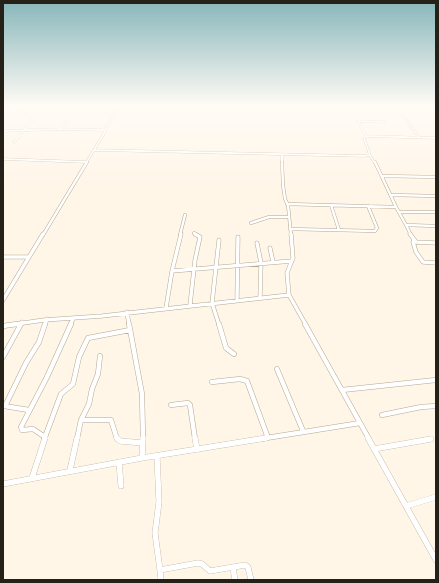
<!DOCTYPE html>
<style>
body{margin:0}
#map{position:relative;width:439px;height:583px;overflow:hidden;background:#fff6e8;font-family:Commissioner,sans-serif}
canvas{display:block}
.frame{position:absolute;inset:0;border:4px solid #262118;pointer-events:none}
</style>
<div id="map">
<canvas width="439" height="583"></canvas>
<div class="frame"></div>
</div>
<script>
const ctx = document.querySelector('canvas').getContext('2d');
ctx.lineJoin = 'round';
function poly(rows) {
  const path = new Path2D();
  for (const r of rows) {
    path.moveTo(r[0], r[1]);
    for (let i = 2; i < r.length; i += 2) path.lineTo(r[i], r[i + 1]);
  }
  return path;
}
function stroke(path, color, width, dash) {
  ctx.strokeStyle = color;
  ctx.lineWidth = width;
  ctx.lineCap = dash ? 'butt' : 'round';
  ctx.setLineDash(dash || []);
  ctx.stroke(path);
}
const streetFar4 = poly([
 [7,106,26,111,33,119,14,142],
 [261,106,269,110,275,108,273,106],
 [350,106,366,136],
 [432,106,436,106],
 [397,108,419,137],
 [358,121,385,122],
 [60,129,73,114],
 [3,131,60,129,103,130,105,132,94,150,364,156,370,155,364,138,366,136,436,138],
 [104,131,120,106],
 [282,155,282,163],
 [370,156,375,163],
 [3,159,86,162],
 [86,163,94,150]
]);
const streetFar3 = poly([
 [282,162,283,185,285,199,288,205,291,235],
 [383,176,436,177],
 [391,195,436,196],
 [287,204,396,207,375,162],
 [331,205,339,230],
 [396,207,406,225,436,226],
 [399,212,436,212],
 [251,223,269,217,289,217],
 [406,225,411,235],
 [290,229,375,231,377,228,368,206],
 [194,233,196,235],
 [43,235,87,162],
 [180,235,185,215]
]);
const streetFar2 = poly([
 [291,234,293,258,287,273,289,295,306,325],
 [410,234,416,242,436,243],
 [414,240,413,242,416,252,423,262,436,263],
 [257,243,261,263,260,298],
 [270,248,273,262],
 [3,257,28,257],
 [172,271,292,261],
 [3,300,43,234],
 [237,300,238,237],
 [190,305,195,260,200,237,195,234],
 [166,308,172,271,181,234],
 [127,312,129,325],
 [10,325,44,320,102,316,289,295],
 [20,325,22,322],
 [45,325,47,319],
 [70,325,73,319],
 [219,325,212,303,219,240]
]);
const streetFar1 = poly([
 [129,324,142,394,143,439],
 [219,324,226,348,234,354],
 [305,324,369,439],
 [3,326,17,324],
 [3,357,21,324],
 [277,369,303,431],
 [212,382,240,379,247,381,268,438],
 [342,390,436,380],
 [171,405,188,403,190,405,195,439],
 [4,406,29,410],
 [5,406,26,363,39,342,45,324],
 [382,415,421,407,436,406],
 [81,420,111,420,117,439],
 [45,437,61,394,73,384,79,357,88,338,130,330],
 [44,439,45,437,33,429,22,430,21,427,47,377,71,324],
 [77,439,81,420,89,404,92,389,98,374,100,356],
 [260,439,360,423]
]);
const street = poly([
 [117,438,120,441,143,443],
 [195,438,197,450],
 [368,438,436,560],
 [374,449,431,439],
 [157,456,159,502,155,533,160,570,198,563,202,564,210,571,245,565,248,567,251,580],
 [142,458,143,438],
 [119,462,121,486],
 [70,470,77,438],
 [32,478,45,438],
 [3,484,142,458,266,438],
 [406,506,436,497],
 [233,568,235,580],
 [160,570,161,580]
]);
stroke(streetFar4, '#b4a791', 2.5);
stroke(streetFar3, '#b4a791', 3.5);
stroke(streetFar2, '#b4a791', 4.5);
stroke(streetFar1, '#b4a791', 5.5);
stroke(street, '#b4a791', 6);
stroke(streetFar4, '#fff', 2);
stroke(streetFar3, '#fff', 2.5);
stroke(streetFar2, '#fff', 3.5);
stroke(streetFar1, '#fff', 4.5);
stroke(street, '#fff', 5.5);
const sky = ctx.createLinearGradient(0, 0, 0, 188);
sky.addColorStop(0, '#87b6ba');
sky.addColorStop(0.56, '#fffbf5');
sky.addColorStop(1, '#fffbf500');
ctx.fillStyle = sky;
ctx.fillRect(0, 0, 439, 188);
</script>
